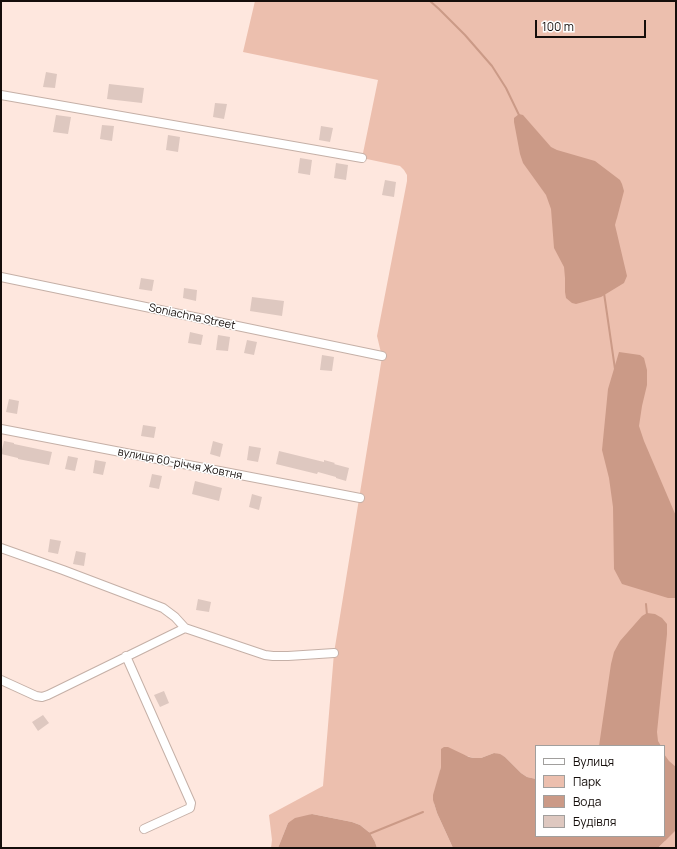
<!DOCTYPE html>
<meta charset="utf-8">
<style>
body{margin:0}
#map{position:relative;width:677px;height:849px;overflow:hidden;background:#fee7de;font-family:Manrope,sans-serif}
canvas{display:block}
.frame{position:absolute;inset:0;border:2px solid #150e0b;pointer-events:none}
.legend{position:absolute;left:535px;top:745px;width:130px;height:92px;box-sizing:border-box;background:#fff;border:1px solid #a19f9d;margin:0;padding:5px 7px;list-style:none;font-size:12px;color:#150e0b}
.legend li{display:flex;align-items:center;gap:8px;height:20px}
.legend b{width:20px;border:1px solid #a19f9d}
.scale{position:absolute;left:535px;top:20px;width:111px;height:18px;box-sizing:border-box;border:2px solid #150e0b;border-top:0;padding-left:5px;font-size:12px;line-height:14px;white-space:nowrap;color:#150e0b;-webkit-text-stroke:3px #fff;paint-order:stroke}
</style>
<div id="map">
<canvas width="677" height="849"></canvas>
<div class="frame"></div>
<ul class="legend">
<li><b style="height:5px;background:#fff"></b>Вулиця</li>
<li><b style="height:11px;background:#ecbfae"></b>Парк</li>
<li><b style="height:11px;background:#cb9a87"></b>Вода</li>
<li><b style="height:11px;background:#dec8c0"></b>Будівля</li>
</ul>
<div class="scale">100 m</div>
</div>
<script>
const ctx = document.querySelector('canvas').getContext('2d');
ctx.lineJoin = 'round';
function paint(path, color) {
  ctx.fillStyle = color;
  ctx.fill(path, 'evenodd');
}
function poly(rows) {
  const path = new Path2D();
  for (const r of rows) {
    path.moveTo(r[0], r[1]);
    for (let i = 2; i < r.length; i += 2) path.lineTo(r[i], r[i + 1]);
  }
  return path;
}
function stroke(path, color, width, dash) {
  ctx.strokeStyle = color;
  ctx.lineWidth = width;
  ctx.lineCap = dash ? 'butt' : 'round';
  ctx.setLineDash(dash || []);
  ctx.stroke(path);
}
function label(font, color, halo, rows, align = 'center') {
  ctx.font = font + ' Manrope,sans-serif';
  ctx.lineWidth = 3;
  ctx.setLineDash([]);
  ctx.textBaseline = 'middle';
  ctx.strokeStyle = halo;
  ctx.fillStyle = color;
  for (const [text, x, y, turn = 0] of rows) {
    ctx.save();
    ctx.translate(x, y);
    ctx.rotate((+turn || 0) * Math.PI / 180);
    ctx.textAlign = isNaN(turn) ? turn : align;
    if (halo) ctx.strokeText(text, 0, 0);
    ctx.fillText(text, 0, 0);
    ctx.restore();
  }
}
const green = poly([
 [255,1,676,1,676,848,658,848,665,841,664,836,664,746,536,746,536,779,527,777,521,773,505,757,494,753,481,758,474,758,441,749,441,767,434,803,437,813,453,848,377,848,375,842,370,833,360,825,352,822,312,814,288,823,278,848,271,848,272,840,269,815,323,786,334,653,382,357,377,336,407,181,407,175,404,170,400,166,362,158,378,80,243,52]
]);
const water = poly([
 [519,114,523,115,551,147,557,150,595,161,620,180,622,184,624,191,617,218,616,221,615,225,627,276,624,283,601,297,576,304,572,303,566,298,565,292,565,278,564,267,554,248,551,209,546,195,523,163,520,154,514,122,514,118],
 [619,352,640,355,644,358,647,370,647,385,642,406,639,426,644,441,676,516,676,598,668,598,622,584,614,569,613,507,609,478,602,450,608,389],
 [647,613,655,614,662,618,667,624,667,634,657,732,658,741,661,746,599,746,611,664,614,652,620,641,642,616],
 [444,747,448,747,469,757,474,758,481,758,494,753,500,754,505,757,521,773,527,777,536,779,536,836,664,836,664,754,669,761,676,767,676,830,658,848,453,848,437,813,433,800,433,795,441,767,441,749],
 [312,814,352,822,360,825,370,833,375,842,377,848,278,848,288,823,295,818]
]);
const stream = poly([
 [430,1,439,9,465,35,492,66,506,88,519,115],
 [604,293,615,369],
 [646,604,647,615],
 [369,834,423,812]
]);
const building = poly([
 [46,72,57,74,55,88,43,87],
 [109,84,144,88,142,103,107,99],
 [215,103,227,104,224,119,213,117],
 [56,115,71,117,68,134,53,132],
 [102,125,114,126,112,141,100,139],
 [321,126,333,128,330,142,319,140],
 [168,135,180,137,178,152,166,150],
 [300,158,312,160,310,175,298,173],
 [336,163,348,165,346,180,334,178],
 [385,180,396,182,394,197,382,195],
 [141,278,154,280,152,291,139,289],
 [184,288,197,290,196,301,183,298],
 [252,297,284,301,282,316,250,311],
 [190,332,203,335,201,345,188,343],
 [218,335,230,337,228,351,216,350],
 [247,340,257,342,254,355,244,353],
 [322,355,334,357,332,371,320,370],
 [9,399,19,401,17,414,6,412],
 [143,425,156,427,154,438,141,436],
 [4,441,14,443,14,444,52,452,49,465,18,459,18,458,1,454],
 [213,441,223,444,220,457,210,454],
 [249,446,261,448,258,462,247,460],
 [279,451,324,462,324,460,335,463,334,464,349,468,346,481,336,478,336,477,318,472,317,474,276,464],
 [68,456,78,458,75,471,65,469],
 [95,460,106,462,103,475,93,473],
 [152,474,162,476,159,489,149,487],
 [195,481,222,488,219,501,192,494],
 [252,494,262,497,259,510,249,507],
 [50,539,61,541,58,554,48,552],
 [76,551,86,553,84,566,73,564],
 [198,599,211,602,209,612,196,610],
 [164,691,169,703,160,707,154,695],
 [43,715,49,723,38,731,32,722]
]);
const minor = poly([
 [1,95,362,158],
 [1,277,382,356],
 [1,429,360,498],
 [1,548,63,570,163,608,175,617,185,628,265,655,273,656,288,656,334,653],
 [126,656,191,803,190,808,144,829],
 [1,680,36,696,42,697,48,695,185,628]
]);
const streetNames = [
 ["Soniachna Street",192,317,12],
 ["вулиця 60-річчя Жовтня",180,464,11]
];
paint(green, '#ecbfae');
paint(water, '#cb9a87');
stroke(stream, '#cb9a87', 2);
paint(building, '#dec8c0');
stroke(minor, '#c5b0a7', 10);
stroke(minor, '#fff', 8);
label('11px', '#150e0b', '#fff', streetNames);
</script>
